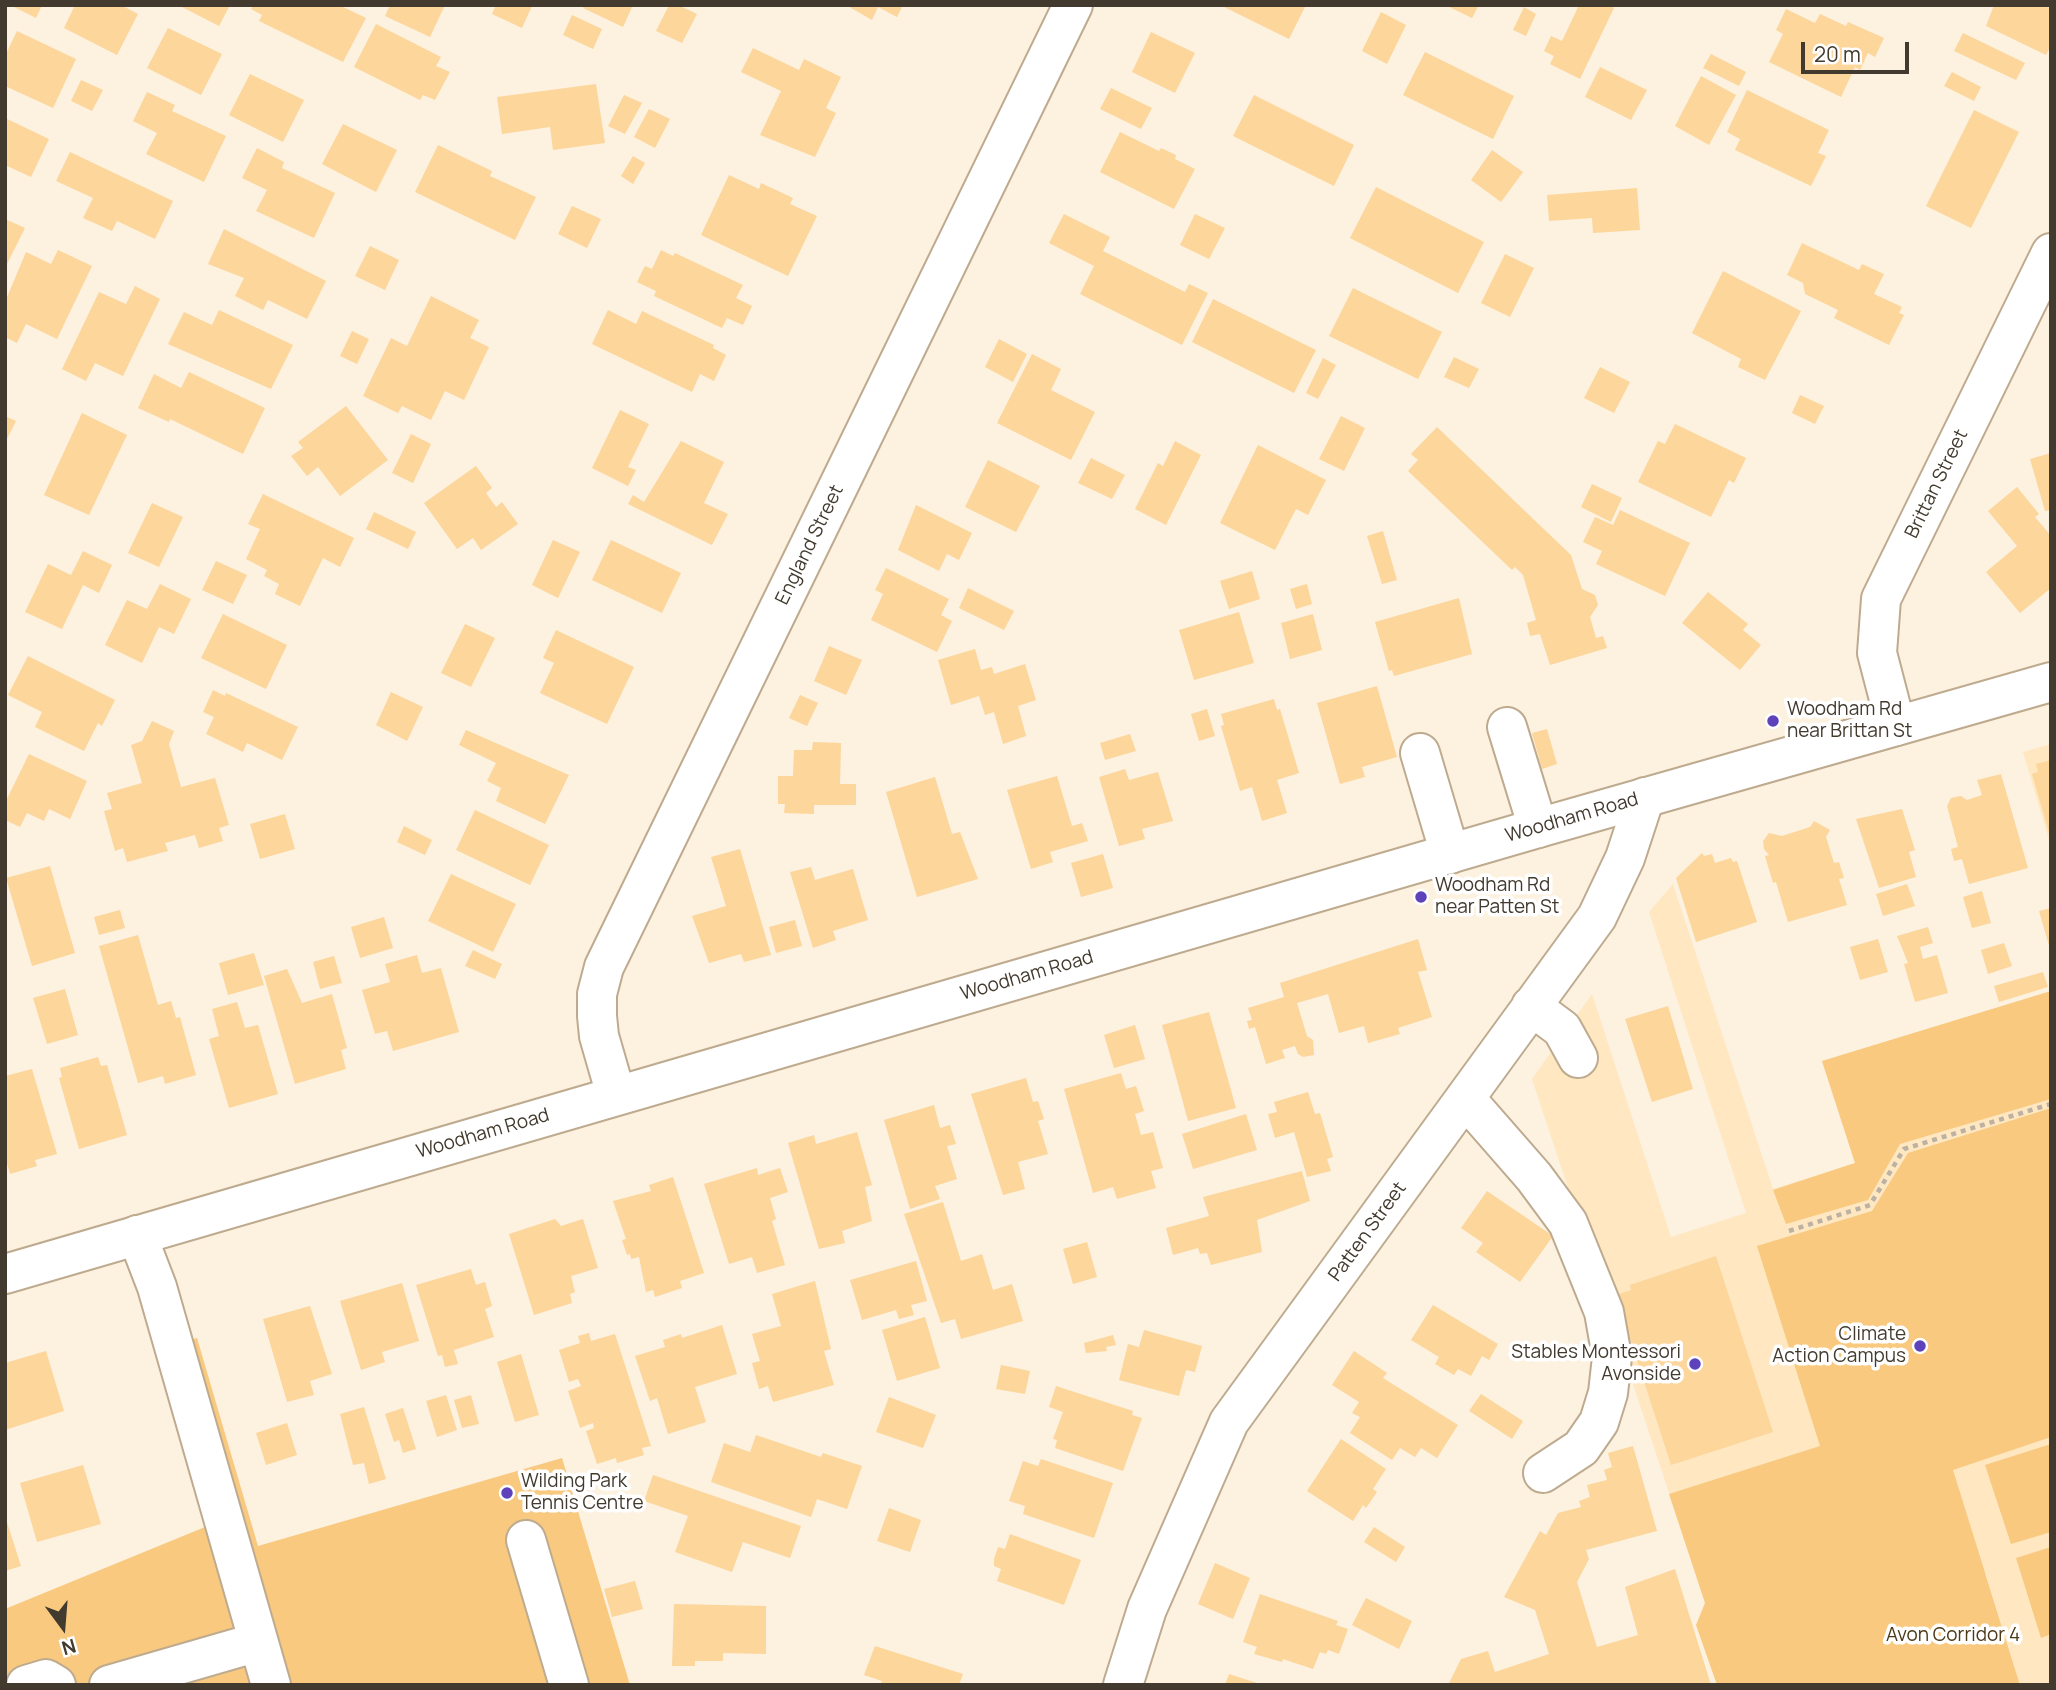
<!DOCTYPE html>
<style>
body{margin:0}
#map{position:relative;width:2056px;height:1690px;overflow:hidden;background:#fdf1e0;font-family:Manrope,sans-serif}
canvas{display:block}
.frame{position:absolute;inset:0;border:7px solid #423a2e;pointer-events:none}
.north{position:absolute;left:28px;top:1592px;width:70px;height:70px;-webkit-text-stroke:5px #fff;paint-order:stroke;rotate:164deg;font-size:19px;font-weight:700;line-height:28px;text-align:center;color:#423a2e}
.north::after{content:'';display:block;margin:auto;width:24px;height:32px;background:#423a2e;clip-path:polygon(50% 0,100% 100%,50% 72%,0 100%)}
.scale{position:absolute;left:1801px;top:42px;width:108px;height:32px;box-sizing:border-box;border:4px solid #423a2e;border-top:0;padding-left:9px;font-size:21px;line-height:24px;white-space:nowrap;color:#423a2e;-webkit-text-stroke:5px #fff;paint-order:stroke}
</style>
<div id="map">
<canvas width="2056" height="1690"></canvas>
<div class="frame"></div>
<div class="north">N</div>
<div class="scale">20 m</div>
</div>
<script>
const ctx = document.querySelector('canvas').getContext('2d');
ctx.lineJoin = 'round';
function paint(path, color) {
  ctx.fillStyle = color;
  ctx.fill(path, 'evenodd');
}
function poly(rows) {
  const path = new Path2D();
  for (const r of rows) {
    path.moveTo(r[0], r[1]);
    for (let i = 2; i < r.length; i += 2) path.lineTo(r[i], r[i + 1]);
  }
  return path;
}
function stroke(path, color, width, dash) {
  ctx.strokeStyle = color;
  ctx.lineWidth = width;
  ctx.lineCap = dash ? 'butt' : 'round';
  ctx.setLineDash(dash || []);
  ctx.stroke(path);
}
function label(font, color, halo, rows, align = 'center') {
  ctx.font = font + ' Manrope,sans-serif';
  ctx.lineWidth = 7;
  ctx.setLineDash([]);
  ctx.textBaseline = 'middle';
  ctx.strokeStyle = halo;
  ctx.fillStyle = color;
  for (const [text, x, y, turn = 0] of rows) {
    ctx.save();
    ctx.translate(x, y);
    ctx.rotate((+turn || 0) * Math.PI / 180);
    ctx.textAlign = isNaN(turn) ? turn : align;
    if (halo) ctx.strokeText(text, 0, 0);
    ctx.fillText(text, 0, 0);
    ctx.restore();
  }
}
const built = poly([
 [2051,744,2051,847,2023,752],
 [1673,884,1773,1189,1855,1163,1822,1061,2051,991,2051,1685,2020,1685,1986,1574,1723,1656,1532,1079,1592,994,1671,1237,1746,1213,1649,912]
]);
const green = poly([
 [2051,991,2051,1099,1900,1144,1868,1200,1786,1224,1773,1190,1855,1163,1822,1061],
 [2051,1108,2051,1437,1953,1470,2020,1685,1717,1685,1696,1625,1705,1603,1669,1494,1820,1446,1757,1246,1872,1211,1908,1153],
 [197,1338,258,1546,562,1458,630,1685,5,1685,5,1609,205,1527,157,1352],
 [2051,1444,2051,1532,2011,1544,1985,1465],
 [2051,1547,2051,1634,2041,1638,2016,1558]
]);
const building = poly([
 [10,5,42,5,36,18],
 [75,5,121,5,138,14,117,55,64,28],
 [178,5,230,5,219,26],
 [253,5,339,5,366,18,343,62,259,21,262,15,251,9],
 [390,5,445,5,430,37,385,16],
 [496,5,530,5,532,6,522,28,492,14],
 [585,5,633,5,623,27,583,8],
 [669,5,678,5,697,14,682,43,656,31],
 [846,5,903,5,897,17,878,7,872,20],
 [1220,5,1306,5,1289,39],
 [1445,5,1479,5,1472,18],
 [1579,5,1608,5,1614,8,1580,79,1550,64,1554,56,1544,51,1551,36,1562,41],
 [1994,5,2044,5,2051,9,2051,45,2046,55,1986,26],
 [1524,7,1536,14,1526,36,1513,30],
 [1786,9,1815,23,1820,14,1846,26,1848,22,1884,38,1875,57,1868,53,1860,70,1855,67,1841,97,1769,62,1783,34,1776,30],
 [1381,12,1406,25,1387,64,1362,51],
 [572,15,602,29,593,49,563,35],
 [376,24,441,57,436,66,450,72,435,100,423,95,420,100,354,67],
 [168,28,222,54,201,95,147,68],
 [17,31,76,59,53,108,5,86,5,56],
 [1151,32,1195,53,1175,93,1132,72],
 [1963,33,2025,63,2016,80,1954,51],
 [753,48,799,70,804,59,841,77,826,108,836,113,815,157,760,135,781,91,741,72],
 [1425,52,1514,96,1493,139,1403,95],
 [1711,54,1746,72,1739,86,1703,68],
 [1600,67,1647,90,1631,120,1585,97],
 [1952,72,1981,87,1974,101,1944,86],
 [250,74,304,100,283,142,229,115],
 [1701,76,1736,95,1709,145,1675,126],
 [81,80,103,90,92,111,71,101],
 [596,84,605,143,553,150,550,127,502,134,497,97],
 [1111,88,1152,108,1141,129,1100,109],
 [1747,90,1829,130,1818,153,1826,156,1811,186,1735,150,1740,139,1727,132],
 [147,92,175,105,172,111,226,136,204,182,146,154,157,133,133,121],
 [624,95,642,103,625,134,608,126],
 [1254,95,1354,145,1334,186,1233,136],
 [649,109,670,119,655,148,634,137],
 [1974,110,2019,132,1971,228,1926,206],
 [5,118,49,139,31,177,5,165],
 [343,124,397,150,376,192,322,164],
 [1120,132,1159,151,1161,148,1176,155,1175,159,1195,169,1174,209,1100,172],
 [438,145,492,171,490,176,536,197,515,240,415,192],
 [257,148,284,162,282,168,335,193,314,238,256,211,267,190,242,178],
 [1492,150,1523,172,1501,202,1471,180],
 [70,152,173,201,155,239,117,221,112,231,83,218,93,198,56,181],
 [633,156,645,163,633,184,621,176],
 [729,175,759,189,761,183,793,198,790,204,817,216,788,276,701,235],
 [1376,187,1484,242,1458,293,1350,238],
 [1637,188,1640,230,1593,233,1592,218,1549,221,1547,195],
 [572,206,601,219,587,248,558,234],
 [1064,214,1110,237,1103,251,1185,292,1189,284,1208,293,1182,345,1080,294,1094,266,1049,243],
 [1195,214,1225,228,1209,259,1180,245],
 [5,219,25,228,5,268],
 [224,229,326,281,307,319,268,300,263,310,235,296,244,278,208,264],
 [1802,243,1859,270,1862,264,1884,274,1874,294,1902,307,1899,313,1904,315,1889,345,1834,318,1838,310,1805,294,1803,283,1787,275],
 [370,246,399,260,385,290,355,276],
 [58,250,92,266,57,339,26,324,17,343,5,337,5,302,26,252,51,264],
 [661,250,673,256,675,253,743,285,736,298,752,306,743,325,727,318,722,328,654,296,656,291,637,282,645,266,652,269],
 [1505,254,1534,268,1510,317,1481,303],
 [1723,271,1801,311,1765,380,1738,367,1741,359,1692,333],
 [135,286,160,299,123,376,95,363,86,381,62,369,99,292,126,304],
 [1353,288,1442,332,1418,379,1329,336],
 [431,296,479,320,470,338,489,347,464,400,445,391,431,420,402,406,398,413,363,396,391,338,407,346],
 [1213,299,1316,350,1294,393,1192,342],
 [219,310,293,345,271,389,168,344,184,312,212,325],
 [608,310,636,324,642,311,714,345,713,348,726,355,714,381,700,374,692,392,592,344],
 [352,331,369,339,357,364,340,356],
 [999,339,1027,354,1013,382,985,367],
 [1032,354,1061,369,1051,390,1095,412,1071,460,997,423],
 [1454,357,1479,369,1469,388,1444,377],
 [1323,358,1336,365,1318,399,1306,393],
 [1600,367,1630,382,1614,413,1584,398],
 [189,372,265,408,243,454,170,419,169,422,138,408,154,374,181,388],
 [1800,395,1824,406,1815,424,1792,413],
 [346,406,388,460,340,496,318,467,307,476,291,456,303,448,298,442],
 [620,410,649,424,628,467,636,470,628,486,592,468],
 [82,413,127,435,89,515,44,495],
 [5,416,16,421,5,443],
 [1341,416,1365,428,1344,471,1319,459],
 [1675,424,1746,458,1734,483,1729,480,1711,517,1638,482,1658,441,1665,444],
 [1437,427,1571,555,1582,589,1595,595,1598,605,1590,617,1596,638,1603,636,1607,648,1550,665,1540,634,1530,636,1527,623,1536,620,1523,575,1515,567,1512,570,1408,471,1418,460,1411,454],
 [411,434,431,444,413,483,392,473],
 [681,441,724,462,704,503,728,514,712,545,628,504,633,495,644,502],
 [1175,441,1201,455,1166,525,1135,509,1158,463,1163,466],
 [1258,445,1326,480,1308,515,1296,509,1275,550,1220,523],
 [2051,453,2051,510,2045,511,2030,459],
 [1091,458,1125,475,1112,499,1078,483],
 [988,460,1040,486,1016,532,965,507],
 [476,466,492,488,486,493,496,507,502,502,518,524,481,550,473,538,457,549,424,503],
 [1592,484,1622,498,1611,522,1581,507],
 [2017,487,2039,514,2035,517,2051,536,2051,588,2020,613,1986,572,2017,546,1988,511],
 [263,494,354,538,340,567,323,558,300,606,275,594,279,584,264,576,267,570,246,559,260,529,248,524],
 [152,503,183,517,159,567,128,553],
 [916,505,972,533,959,560,947,554,939,571,898,550],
 [1620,510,1690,543,1665,596,1596,564,1602,551,1583,542,1595,517,1613,525],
 [374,512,416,532,408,549,366,529],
 [1383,531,1397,580,1382,584,1367,536],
 [553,540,580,552,558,598,532,585],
 [611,540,681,573,662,613,592,580],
 [83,551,112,565,99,593,83,585,62,629,25,612,48,564,71,575],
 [216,561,247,575,233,604,202,590],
 [886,568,949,599,941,615,952,621,937,652,871,620,883,594,875,590],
 [1252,571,1260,599,1229,609,1220,581],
 [160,584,191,599,174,634,159,627,142,663,105,645,127,600,147,609],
 [1307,584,1312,604,1296,609,1290,589],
 [968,588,1014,611,1004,630,959,608],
 [1708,592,1748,624,1743,630,1761,645,1740,670,1682,623],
 [1459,598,1472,654,1394,676,1392,670,1389,671,1375,622],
 [1239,612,1254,663,1194,680,1179,630],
 [223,614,287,645,266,689,201,658],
 [1313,614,1322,650,1290,659,1281,623],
 [465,624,495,638,471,687,441,673],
 [556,630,634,667,607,724,540,693,554,663,543,658],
 [829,646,862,660,846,695,814,681],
 [975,649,981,670,992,667,994,674,1025,664,1036,700,1018,706,1026,736,1003,744,994,712,985,715,979,696,951,705,938,660],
 [28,656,115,700,102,726,98,723,84,751,35,727,42,712,8,695],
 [1377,686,1397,757,1362,767,1365,777,1340,784,1317,703],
 [213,690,225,696,226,693,298,727,282,760,247,743,243,752,206,734,214,717,203,712],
 [391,692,423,707,407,741,376,725],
 [800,695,818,703,807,726,789,718],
 [1274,699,1277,710,1280,709,1299,773,1277,780,1287,813,1262,821,1252,787,1240,791,1221,726,1224,725,1221,714],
 [1207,709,1215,736,1199,741,1191,714],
 [152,721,174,731,169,744,181,787,215,778,229,825,219,828,223,841,199,848,195,835,165,843,168,851,127,862,123,848,115,851,104,811,112,809,107,793,142,783,131,745,142,741],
 [1547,729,1557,764,1542,769,1532,733],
 [466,730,569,775,545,824,496,801,501,788,487,781,496,763,459,745],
 [1130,734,1136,751,1105,760,1100,743],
 [813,742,841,743,840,784,856,784,856,805,814,805,814,814,784,813,785,804,778,804,778,776,793,776,794,750,812,750],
 [29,754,87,781,70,819,49,809,44,821,27,813,20,827,5,820,5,803],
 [2051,760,2051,836,2050,836,2032,774,2038,772,2036,764],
 [1125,769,1129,780,1158,772,1173,821,1142,829,1145,839,1119,846,1099,777],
 [2001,774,2028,868,1969,884,1962,859,1954,861,1951,849,1958,847,1947,806,1951,798,1961,796,1967,800,1982,795,1977,780],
 [1057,776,1072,826,1082,823,1088,841,1050,852,1053,862,1031,869,1007,790],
 [935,777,952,834,960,832,978,879,917,897,886,792],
 [1902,809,1915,850,1909,852,1916,877,1879,888,1856,819],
 [475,810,549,845,530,885,456,850],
 [285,814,295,849,260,859,250,824],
 [1814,821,1830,830,1826,837,1834,863,1839,862,1844,878,1839,879,1847,905,1788,922,1776,882,1773,883,1765,856,1769,855,1764,849,1763,841,1769,833,1782,836,1810,827],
 [404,826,432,840,425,855,397,842],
 [740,849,771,955,744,962,741,954,709,963,692,916,726,906,711,857],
 [1702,853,1704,856,1712,854,1715,863,1731,858,1733,862,1737,861,1757,922,1696,942,1676,878],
 [1103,854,1113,888,1081,897,1071,863],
 [50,866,75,953,32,966,6,878],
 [811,867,815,880,853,869,868,920,833,931,836,940,813,948,790,872],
 [451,874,516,904,493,952,428,921],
 [1907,884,1915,906,1883,916,1876,894],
 [1982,891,1991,923,1972,928,1963,897],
 [2051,908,2051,949,2050,949,2039,911],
 [120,910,125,928,99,935,94,917],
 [384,917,393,948,360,958,351,927],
 [795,920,802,946,776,953,769,927],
 [1928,927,1933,943,1920,947,1923,959,1937,955,1948,993,1915,1002,1904,964,1908,963,1897,936],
 [138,935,158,1005,171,1001,176,1018,180,1017,196,1075,165,1084,163,1076,138,1083,99,946],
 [1418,939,1427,970,1418,972,1432,1017,1398,1028,1400,1034,1368,1043,1364,1026,1339,1033,1328,994,1297,1003,1307,1036,1313,1040,1314,1055,1303,1057,1298,1054,1295,1046,1282,1050,1285,1058,1266,1064,1255,1027,1249,1029,1247,1021,1252,1020,1248,1008,1284,997,1280,983],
 [1878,939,1888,972,1860,980,1850,947],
 [2004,943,2012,966,1988,974,1981,950],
 [473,950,502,964,495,979,465,966],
 [254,953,264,985,228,995,219,963],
 [417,955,422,973,441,968,459,1032,393,1051,387,1031,375,1034,362,990,390,982,385,964],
 [334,956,342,983,320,989,313,962],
 [287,969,302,1003,332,994,347,1048,341,1050,346,1069,295,1084,264,976],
 [2043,972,2048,987,1999,1002,1994,986],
 [65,989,78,1035,47,1044,33,998],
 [237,1002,245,1028,258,1025,278,1094,229,1108,209,1039,219,1036,212,1009],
 [1668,1006,1693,1089,1652,1102,1625,1019],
 [1209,1012,1236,1108,1188,1121,1162,1025],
 [1135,1025,1145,1059,1114,1068,1104,1035],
 [98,1057,101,1066,107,1065,127,1135,79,1149,59,1078,62,1077,60,1068],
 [32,1069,57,1154,35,1160,37,1166,10,1174,5,1156,5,1076],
 [1121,1073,1126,1089,1136,1086,1144,1111,1135,1114,1141,1135,1153,1132,1163,1168,1151,1171,1156,1188,1117,1199,1113,1187,1093,1193,1064,1089],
 [1026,1078,1033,1102,1038,1101,1044,1119,1038,1121,1048,1154,1018,1162,1025,1189,1003,1195,971,1094],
 [1308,1092,1315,1114,1320,1113,1333,1157,1327,1159,1331,1171,1307,1177,1294,1132,1275,1138,1268,1114,1277,1112,1274,1102],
 [934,1105,940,1128,950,1125,956,1144,947,1146,957,1179,935,1186,940,1199,910,1209,884,1120],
 [1246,1114,1257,1150,1193,1169,1182,1134],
 [857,1132,872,1185,865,1187,872,1221,842,1231,845,1243,819,1249,788,1143,814,1135,816,1144],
 [757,1168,758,1175,780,1168,788,1192,770,1198,776,1219,772,1221,785,1265,757,1273,752,1257,729,1264,704,1184],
 [1302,1171,1310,1201,1257,1220,1262,1252,1211,1265,1207,1253,1200,1254,1198,1248,1173,1255,1166,1228,1209,1216,1203,1197],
 [673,1177,704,1273,680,1281,682,1288,655,1297,653,1290,646,1292,639,1257,631,1259,630,1254,627,1255,622,1240,626,1239,613,1201,651,1191,649,1185],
 [1487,1191,1553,1236,1520,1282,1476,1252,1483,1243,1461,1228],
 [943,1202,961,1261,982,1254,993,1290,1012,1284,1023,1321,961,1339,955,1319,941,1323,904,1214],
 [555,1219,561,1226,583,1219,598,1268,571,1276,575,1292,570,1294,572,1303,534,1315,509,1234],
 [1087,1242,1097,1277,1073,1284,1063,1249],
 [1716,1256,1773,1432,1671,1465,1616,1295,1631,1290,1630,1285],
 [916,1261,927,1301,911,1305,914,1315,899,1319,896,1310,862,1320,850,1280],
 [471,1269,476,1285,485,1282,492,1306,485,1309,494,1337,454,1350,458,1364,445,1367,442,1355,438,1356,416,1285],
 [815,1281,831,1349,824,1351,834,1385,773,1402,768,1386,759,1389,752,1363,760,1361,752,1334,781,1326,772,1294],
 [402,1283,419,1341,382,1352,385,1362,361,1370,340,1301],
 [1433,1305,1498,1344,1489,1360,1482,1356,1471,1376,1458,1369,1454,1375,1435,1364,1439,1357,1411,1340],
 [310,1306,332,1374,310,1381,314,1395,287,1402,263,1319],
 [925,1317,940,1368,897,1381,882,1330],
 [722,1325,737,1374,695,1387,706,1422,668,1434,657,1398,650,1401,635,1356,665,1347,663,1340,681,1334,682,1338],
 [1144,1330,1202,1346,1195,1372,1186,1370,1179,1396,1119,1380,1128,1344,1139,1347],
 [589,1333,591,1341,615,1334,651,1446,642,1448,644,1455,617,1463,616,1458,597,1464,586,1431,594,1428,593,1423,580,1428,568,1391,581,1386,578,1379,569,1382,559,1350,580,1343,578,1336],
 [1113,1335,1116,1345,1106,1347,1107,1351,1086,1353,1084,1343],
 [46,1351,64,1411,5,1430,5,1363],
 [1354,1351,1387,1373,1383,1378,1458,1425,1437,1458,1421,1448,1415,1457,1400,1448,1392,1460,1350,1433,1360,1417,1352,1413,1359,1402,1332,1385],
 [521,1354,539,1415,515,1422,497,1362],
 [1001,1365,1030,1371,1025,1394,996,1389],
 [1056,1386,1133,1411,1132,1415,1142,1418,1123,1471,1055,1448,1057,1440,1053,1439,1063,1412,1049,1407],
 [1481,1394,1523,1421,1512,1439,1469,1411],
 [446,1395,457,1430,437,1437,426,1401],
 [471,1395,479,1424,462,1428,454,1400],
 [889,1397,936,1415,923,1448,876,1432],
 [364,1407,386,1479,369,1484,364,1463,353,1465,340,1414],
 [403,1408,416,1449,403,1453,399,1440,394,1442,385,1414],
 [287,1423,297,1455,266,1465,256,1433],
 [756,1435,821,1457,823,1453,862,1466,847,1509,817,1499,811,1517,711,1482,724,1443,750,1452],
 [1341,1439,1386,1469,1373,1489,1377,1492,1366,1508,1363,1505,1353,1521,1307,1491],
 [1633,1446,1657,1531,1586,1550,1589,1559,1577,1582,1597,1647,1638,1635,1625,1587,1675,1569,1711,1685,1448,1685,1461,1659,1488,1651,1495,1672,1549,1654,1535,1610,1504,1597,1540,1531,1546,1535,1558,1513,1581,1507,1579,1501,1590,1497,1587,1485,1607,1480,1604,1470,1612,1467,1608,1453],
 [1041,1459,1113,1483,1094,1538,1023,1514,1025,1506,1009,1501,1023,1461,1038,1466],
 [83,1465,101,1524,37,1542,20,1483],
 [653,1475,801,1526,790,1558,743,1542,732,1572,675,1552,688,1516,644,1501],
 [889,1508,921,1520,910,1552,877,1541],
 [5,1516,21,1566,5,1571],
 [1374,1527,1405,1547,1396,1562,1364,1542],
 [1010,1534,1081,1560,1064,1605,997,1581,1001,1569,994,1566,994,1559,998,1547,1005,1549],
 [1215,1563,1250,1578,1233,1619,1198,1604],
 [635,1581,643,1609,612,1617,604,1589],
 [1260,1594,1338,1621,1336,1625,1348,1629,1339,1654,1328,1650,1326,1654,1320,1652,1313,1669,1283,1659,1282,1662,1254,1654,1257,1647,1243,1642],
 [1366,1598,1412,1621,1399,1649,1352,1625],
 [674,1604,766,1606,766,1654,723,1653,723,1661,695,1661,695,1666,672,1666],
 [875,1646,963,1674,959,1685,880,1685,882,1681,864,1675],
 [1229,1674,1260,1684,1260,1685,1225,1685]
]);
const path = poly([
 [1789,1231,1870,1205,1904,1149,2051,1104]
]);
const minor = poly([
 [1896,726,1877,653,1881,599,2051,253],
 [1507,727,1538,828],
 [1420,753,1450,854],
 [1531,1006,1562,1029,1578,1058],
 [616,1095,599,1036,597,1016,597,994,604,967,1073,5],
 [1465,1098,1534,1177,1568,1223,1604,1312,1612,1357,1608,1393,1599,1422,1581,1448,1543,1473],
 [137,1235,157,1287,271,1685],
 [526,1540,569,1685],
 [26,1685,46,1679,56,1685],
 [109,1685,258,1642],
 [1123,1685,1147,1609,1229,1422,1597,917,1625,858,1645,797]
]);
const major = poly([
 [5,1274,1538,828,2051,682]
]);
const markers = [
 [1773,721,7,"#5e42bb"],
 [1421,897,7,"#5e42bb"],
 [1920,1346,7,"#5e42bb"],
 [1695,1364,7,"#5e42bb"],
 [507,1493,7,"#5e42bb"]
];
const streetNames = [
 ["Brittan Street",1937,484,-64],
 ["England Street",810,545,-64],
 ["Woodham Road",1572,818,-16],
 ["Woodham Road",1027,976,-16],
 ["Woodham Road",483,1134,-16],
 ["Patten Street",1368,1232,-54]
];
const poiNames = [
 ["Woodham Rd",1787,710],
 ["near Brittan St",1787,732],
 ["Woodham Rd",1435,886],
 ["near Patten St",1435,908],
 ["Climate",1906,1335,"right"],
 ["Action Campus",1906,1357,"right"],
 ["Stables Montessori",1681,1353,"right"],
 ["Avonside",1681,1375,"right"],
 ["Wilding Park",521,1482],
 ["Tennis Centre",521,1504]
];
const parkNames = [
 ["Avon Corridor 4",1953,1636]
];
paint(built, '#ffe7c2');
paint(green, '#f8c97f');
paint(building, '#fcd69b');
stroke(minor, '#beab8f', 42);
stroke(major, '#beab8f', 42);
stroke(path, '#bcb1a2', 4.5, [5, 5]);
stroke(minor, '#fff', 38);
stroke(major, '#fff', 38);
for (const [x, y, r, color] of markers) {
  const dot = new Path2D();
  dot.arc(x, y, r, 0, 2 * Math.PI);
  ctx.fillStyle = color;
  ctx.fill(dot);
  stroke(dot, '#fff', 2.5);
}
label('19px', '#423a2e', '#fff', streetNames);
label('19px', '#423a2e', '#fff', poiNames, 'left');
label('19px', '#4d3918', '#fff', parkNames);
</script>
